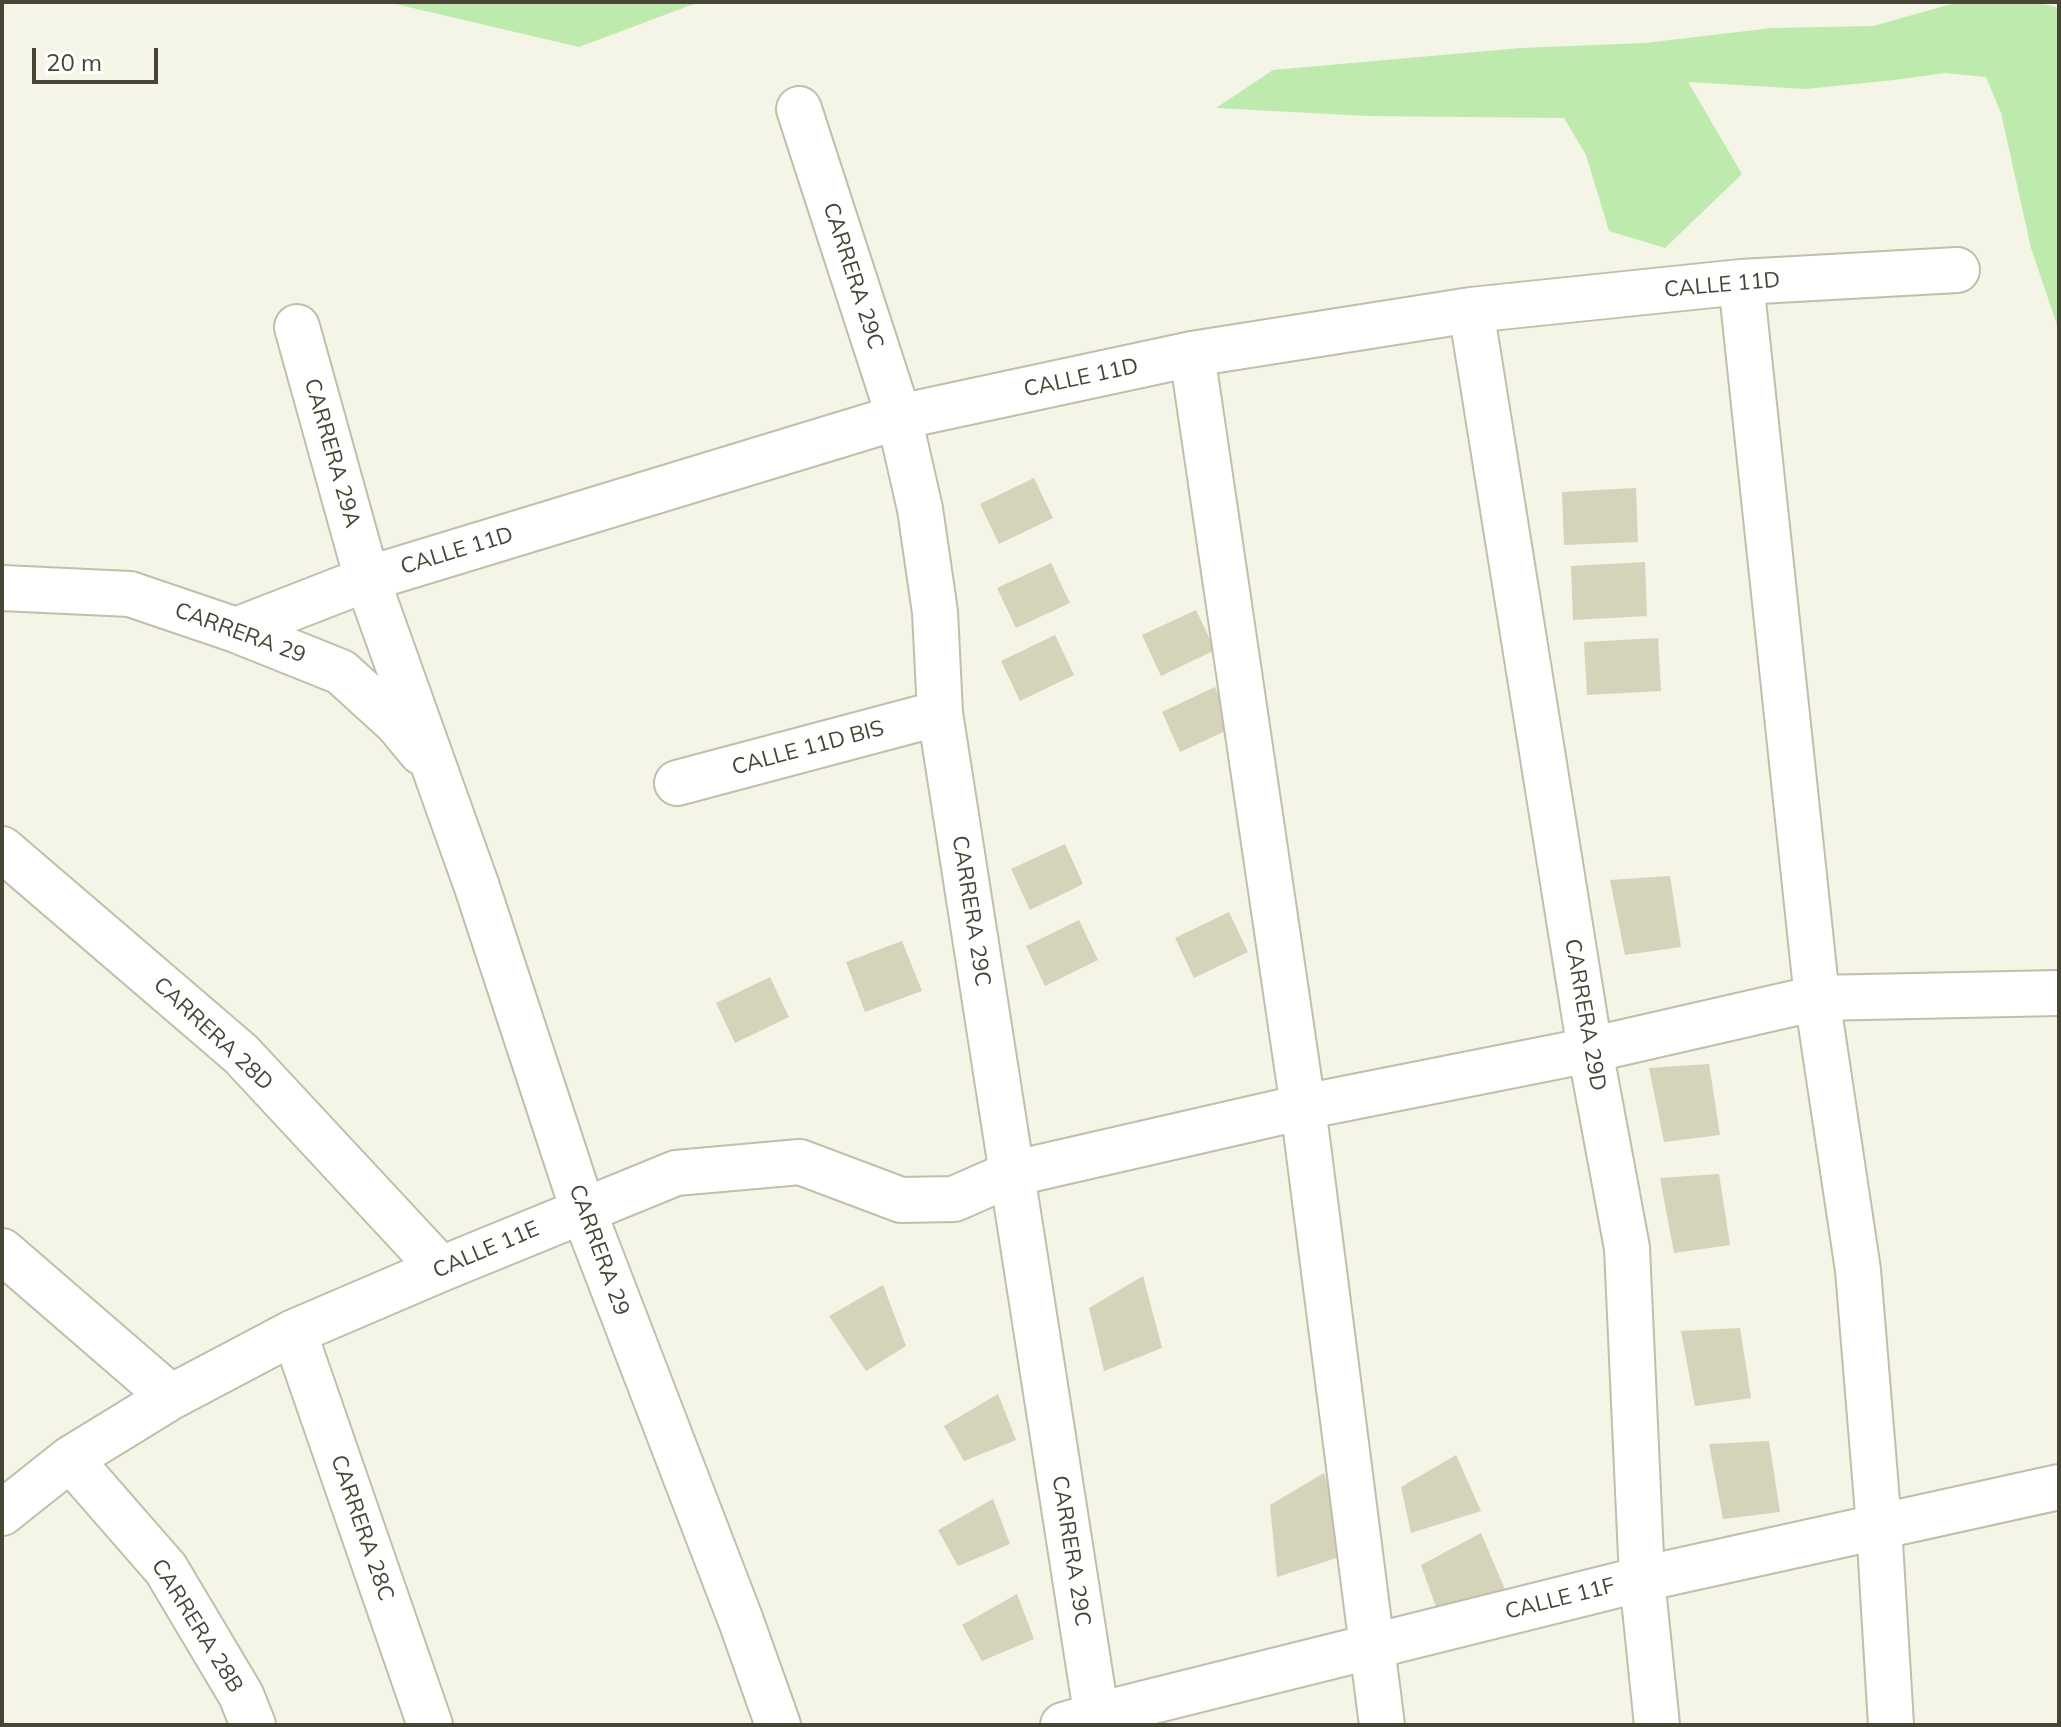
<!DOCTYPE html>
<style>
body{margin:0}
#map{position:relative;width:2061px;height:1727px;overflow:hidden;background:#f4f4e7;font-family:Mulish,sans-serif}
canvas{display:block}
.frame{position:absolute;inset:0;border:4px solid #474535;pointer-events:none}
.scale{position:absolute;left:32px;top:48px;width:126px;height:36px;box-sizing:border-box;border:4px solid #474535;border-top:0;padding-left:10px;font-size:24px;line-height:28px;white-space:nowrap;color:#474535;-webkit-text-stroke:6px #fff;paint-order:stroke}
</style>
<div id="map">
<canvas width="2061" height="1727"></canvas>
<div class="frame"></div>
<div class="scale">20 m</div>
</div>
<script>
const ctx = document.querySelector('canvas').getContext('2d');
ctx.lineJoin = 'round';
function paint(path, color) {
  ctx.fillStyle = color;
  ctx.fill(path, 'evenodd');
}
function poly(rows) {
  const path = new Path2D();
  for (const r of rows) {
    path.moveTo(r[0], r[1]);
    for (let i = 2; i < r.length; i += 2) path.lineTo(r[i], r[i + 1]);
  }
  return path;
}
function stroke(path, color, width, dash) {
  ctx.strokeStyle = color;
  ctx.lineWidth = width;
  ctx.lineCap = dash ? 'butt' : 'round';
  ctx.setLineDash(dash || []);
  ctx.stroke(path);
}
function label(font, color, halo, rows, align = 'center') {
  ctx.font = font + ' Mulish,sans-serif';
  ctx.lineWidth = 7;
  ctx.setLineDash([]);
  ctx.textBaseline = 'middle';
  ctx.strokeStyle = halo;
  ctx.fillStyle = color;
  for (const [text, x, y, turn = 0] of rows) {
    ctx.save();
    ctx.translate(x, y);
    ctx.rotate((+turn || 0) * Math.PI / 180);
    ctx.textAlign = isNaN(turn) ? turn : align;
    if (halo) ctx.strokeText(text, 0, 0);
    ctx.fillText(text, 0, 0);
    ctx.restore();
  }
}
const green = poly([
 [387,2,699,2,579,47],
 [1969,2,2035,2,2056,7,2059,12,2059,331,2031,248,2001,113,1986,77,1945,73,1894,80,1805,89,1688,82,1742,174,1665,248,1609,231,1586,155,1564,118,1368,116,1216,108,1273,70,1521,48,1645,43,1772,28,1873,26,1948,5]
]);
const building = poly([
 [1034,478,1053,518,999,544,980,504],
 [1636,488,1638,542,1564,545,1562,492],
 [1645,562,1647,616,1573,620,1571,566],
 [1051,563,1070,603,1016,628,997,588],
 [1196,610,1215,650,1161,676,1142,635],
 [1055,635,1074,675,1020,701,1001,661],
 [1658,638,1661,691,1587,695,1584,642],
 [1215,687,1234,727,1180,752,1162,712],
 [1065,844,1083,884,1030,910,1011,869],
 [1670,876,1681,947,1625,955,1610,880],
 [1229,912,1248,952,1194,978,1175,938],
 [1079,920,1098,960,1045,986,1026,946],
 [902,941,922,991,865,1012,846,962],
 [770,977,789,1017,735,1043,716,1003],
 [1709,1064,1720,1135,1664,1142,1649,1068],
 [1719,1174,1730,1245,1674,1253,1660,1178],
 [1143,1276,1162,1348,1104,1371,1089,1308],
 [883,1285,906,1346,866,1371,829,1316],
 [1740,1328,1751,1398,1695,1406,1681,1331],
 [998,1394,1016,1440,964,1461,944,1426],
 [1769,1441,1780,1512,1723,1519,1709,1444],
 [1456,1455,1481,1511,1411,1533,1401,1487],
 [1324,1473,1349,1554,1277,1577,1270,1505],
 [993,1499,1010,1544,958,1566,938,1530],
 [1481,1533,1507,1594,1442,1624,1421,1565],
 [1017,1594,1034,1639,982,1661,962,1625]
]);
const minor = poly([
 [799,109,899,417,920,509,935,612,940,713,1098,1725],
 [1741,282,1817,998,1858,1270,1879,1526,1891,1725],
 [1471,310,1590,1050,1627,1248,1642,1579,1657,1725],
 [297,327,367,579,477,887,583,1210,741,1621,778,1725],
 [1192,354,1303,1107,1382,1725],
 [2,588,130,594,236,630,341,672,397,723,421,752],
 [236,630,367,579,899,417,1192,354,1471,310,1741,282,1957,270],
 [677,783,940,713],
 [2,849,241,1054,441,1269],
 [2,1251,171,1397],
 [294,1332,430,1725],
 [70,1459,166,1569,241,1695,253,1725],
 [2,1513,70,1459,171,1397,294,1332,441,1269,676,1173,800,1162,901,1200,954,1199,1011,1174,1303,1107,1590,1050,1817,998,2059,993],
 [1063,1725,1097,1715,1642,1579,2059,1487]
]);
const streetNames = [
 ["CARRERA 29C",853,276,72],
 ["CALLE 11D",1722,285,-5],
 ["CALLE 11D",1081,378,-12],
 ["CARRERA 29A",332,453,74],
 ["CALLE 11D",457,551,-17],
 ["CARRERA 29",240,633,20],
 ["CALLE 11D BIS",808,748,-15],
 ["CARRERA 29C",971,911,81],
 ["CARRERA 29D",1585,1015,80],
 ["CARRERA 28D",213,1034,43],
 ["CALLE 11E",486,1250,-23],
 ["CARRERA 29",599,1250,70],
 ["CARRERA 28C",362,1528,71],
 ["CARRERA 29C",1071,1551,81],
 ["CALLE 11F",1560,1599,-14],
 ["CARRERA 28B",197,1626,58]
];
paint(green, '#beeaad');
paint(building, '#d6d3bb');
stroke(minor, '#c0bfa9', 48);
stroke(minor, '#fff', 44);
label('22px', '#474535', '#fff', streetNames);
</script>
